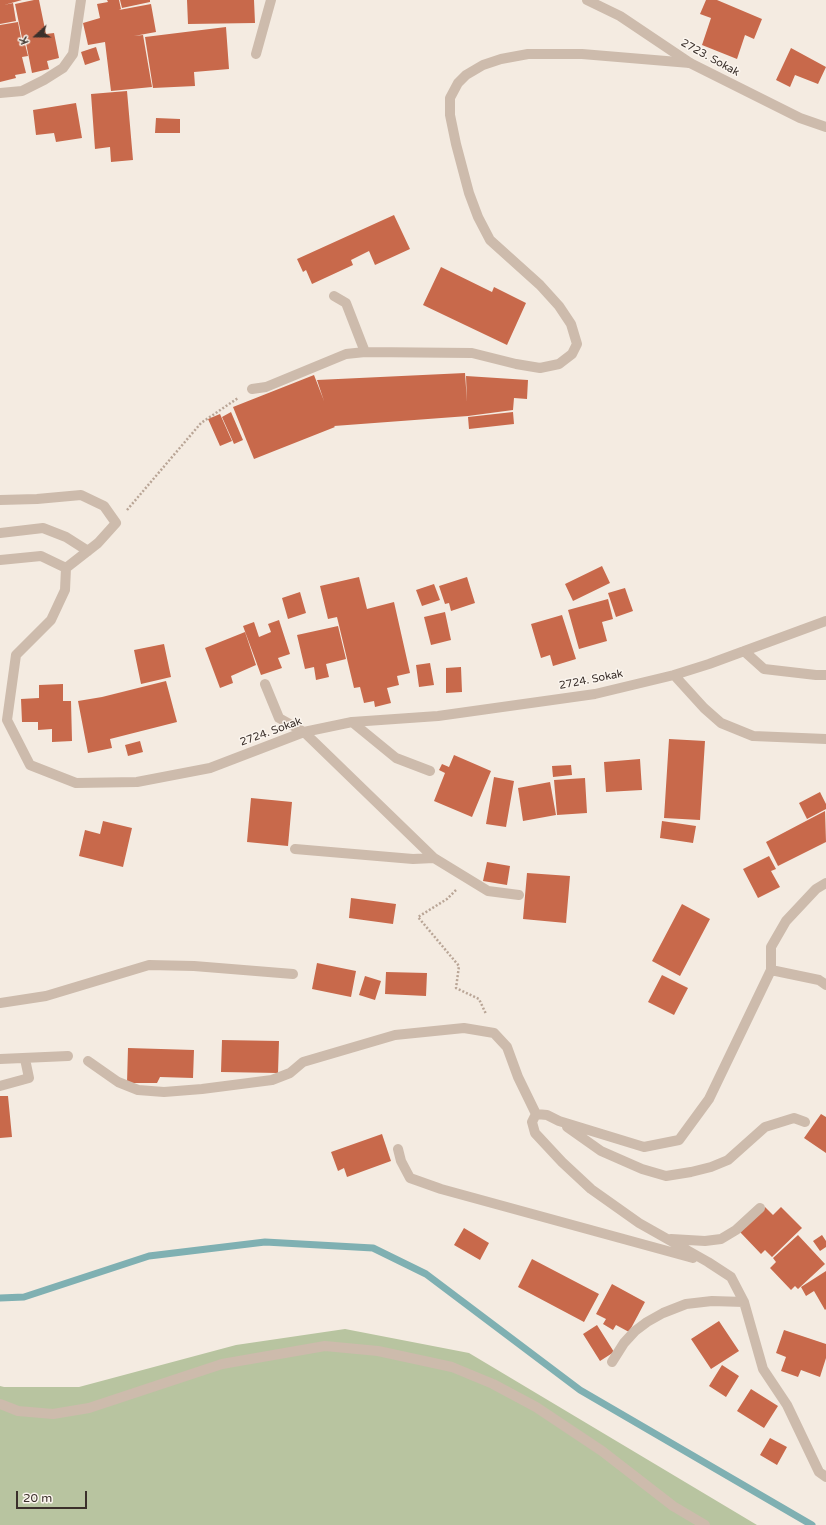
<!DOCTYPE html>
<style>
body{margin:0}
#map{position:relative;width:826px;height:1525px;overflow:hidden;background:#f4ebe1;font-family:"Varela Round",sans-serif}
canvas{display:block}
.north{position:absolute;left:16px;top:16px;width:40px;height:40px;-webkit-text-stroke:3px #fbf5ee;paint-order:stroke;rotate:249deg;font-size:11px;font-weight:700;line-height:16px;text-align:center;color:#3b302b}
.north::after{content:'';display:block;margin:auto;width:14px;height:18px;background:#3b302b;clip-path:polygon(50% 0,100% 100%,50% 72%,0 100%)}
.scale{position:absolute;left:16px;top:1491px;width:71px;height:18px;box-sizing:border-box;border:2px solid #3b302b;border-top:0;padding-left:5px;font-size:12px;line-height:14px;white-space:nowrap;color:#3b302b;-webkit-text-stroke:3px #fbf5ee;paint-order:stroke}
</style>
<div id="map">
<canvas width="826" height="1525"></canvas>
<div class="north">K</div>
<div class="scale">20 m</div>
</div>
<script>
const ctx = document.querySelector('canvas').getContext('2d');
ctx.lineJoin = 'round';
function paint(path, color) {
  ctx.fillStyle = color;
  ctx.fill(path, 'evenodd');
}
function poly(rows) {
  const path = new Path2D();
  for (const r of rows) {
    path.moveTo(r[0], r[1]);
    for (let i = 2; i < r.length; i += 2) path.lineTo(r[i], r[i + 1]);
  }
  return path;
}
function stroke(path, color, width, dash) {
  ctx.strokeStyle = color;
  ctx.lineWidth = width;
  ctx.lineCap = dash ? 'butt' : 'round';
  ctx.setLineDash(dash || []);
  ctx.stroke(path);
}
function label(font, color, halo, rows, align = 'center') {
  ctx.font = font + ' "Varela Round",sans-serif';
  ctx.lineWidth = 3;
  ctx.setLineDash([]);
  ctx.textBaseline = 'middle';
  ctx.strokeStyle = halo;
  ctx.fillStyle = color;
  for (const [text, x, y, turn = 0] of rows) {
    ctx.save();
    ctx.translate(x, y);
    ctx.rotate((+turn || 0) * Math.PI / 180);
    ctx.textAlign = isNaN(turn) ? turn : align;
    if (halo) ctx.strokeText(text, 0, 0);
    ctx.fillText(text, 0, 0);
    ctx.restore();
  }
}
const green = poly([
 [345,1329,469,1353,757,1525,0,1525,0,1386,4,1387,79,1387,236,1345]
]);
const stream = poly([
 [0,1298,24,1297,149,1256,265,1242,373,1248,426,1274,580,1390,812,1525]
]);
const building = poly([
 [0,0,22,0,4,5,13,3,16,21,0,24],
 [34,0,39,0,46,34,54,33,59,58,47,61,49,69,32,73,26,43,23,43,15,4],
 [107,0,119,0,121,9,119,10,151,4,156,32,134,36,143,35,152,87,111,91,105,42,88,45,83,23,100,18,97,4,108,2],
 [120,0,150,0,150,2,122,8],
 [187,0,254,0,255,23,188,24],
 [706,0,717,0,762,19,754,39,745,35,737,59,702,45,711,18,700,14],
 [18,22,22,44,25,44,28,56,22,57,26,73,15,75,16,78,0,82,0,25],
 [226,27,229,69,194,72,195,86,153,88,145,37],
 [96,47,100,60,85,65,81,52],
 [791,48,826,67,818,84,795,75,790,87,776,80],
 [127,91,133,160,111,162,110,147,95,149,91,94],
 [76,103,82,138,56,142,54,133,36,135,33,110],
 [156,118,180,119,180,133,155,133],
 [394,215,410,249,375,265,369,251,351,260,353,265,312,284,306,270,303,272,297,259],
 [441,267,492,292,494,287,526,303,507,345,423,305],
 [465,373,467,402,466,376,528,380,527,399,514,398,513,410,468,416,334,426,335,427,254,459,233,407,314,375,324,401,317,380],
 [231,412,243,440,234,444,222,417],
 [513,412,514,424,469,429,468,417],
 [220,414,232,441,220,446,208,419],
 [602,566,610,583,573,601,565,584],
 [359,577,367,609,394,602,410,673,397,676,399,685,387,688,391,703,375,707,374,701,364,703,360,687,354,688,337,617,328,619,320,586],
 [467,577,475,603,451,611,449,603,445,604,439,586],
 [434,584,440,600,422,606,416,590],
 [625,588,633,611,616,617,608,593],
 [300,592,306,613,288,619,282,598],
 [608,599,613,619,602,622,607,641,579,649,568,610],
 [445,612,451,640,431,645,424,617],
 [562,615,576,659,553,666,550,655,541,658,531,624],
 [279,620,290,654,278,658,282,668,261,675,243,626,254,622,259,637,271,632,268,624],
 [338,626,346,659,326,664,329,677,316,680,314,667,305,669,297,635],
 [245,632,256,665,231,676,233,683,220,688,205,648],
 [164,644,171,677,141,684,134,650],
 [430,663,434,685,419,687,416,665],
 [461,667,462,692,446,693,446,668],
 [166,681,177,722,110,739,112,748,88,753,78,701,102,697],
 [63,684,63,701,71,701,72,741,52,742,52,729,38,730,38,722,22,722,21,699,39,698,39,685],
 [669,739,705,741,700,820,664,818],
 [140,741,143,752,128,756,125,745],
 [454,755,491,771,472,817,434,801,445,773,439,770,442,764,449,767],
 [640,759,642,790,606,792,604,762],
 [571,765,572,775,553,777,552,766],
 [494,777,514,781,506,827,486,824],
 [585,778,587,813,557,815,554,780],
 [550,782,556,815,523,821,518,788],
 [820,792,826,804,826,809,807,819,799,803],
 [251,798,292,802,288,846,247,842],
 [825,811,826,842,778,866,766,842],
 [103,821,132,828,123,867,79,856,85,830,100,834],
 [662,821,696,826,693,843,660,838],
 [769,856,776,869,771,871,780,887,758,898,743,869],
 [487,862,510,866,507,885,483,881],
 [527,873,570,876,566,923,523,919],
 [351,898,396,904,393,924,349,918],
 [682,904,710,919,680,976,652,961],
 [317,963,356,971,351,997,312,989],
 [386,972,427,973,426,996,385,994],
 [662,975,688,988,674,1015,648,1002],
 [365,976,381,981,375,1000,359,995],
 [222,1040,279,1041,278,1073,221,1072],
 [128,1048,194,1050,193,1078,160,1077,157,1083,127,1083],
 [0,1096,8,1096,12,1137,0,1138],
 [821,1114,826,1117,826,1153,804,1138],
 [382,1134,391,1161,347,1177,344,1168,338,1171,331,1152],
 [765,1207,773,1215,781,1207,802,1228,772,1257,765,1250,761,1254,740,1232],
 [464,1228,489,1243,480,1260,454,1245],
 [798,1235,825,1264,798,1289,795,1286,791,1290,770,1268,776,1262,773,1258],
 [822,1235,826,1241,826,1247,820,1251,813,1241],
 [532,1259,599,1294,584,1322,518,1287],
 [826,1271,826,1309,825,1310,814,1291,806,1296,801,1287],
 [612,1284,645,1302,629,1332,616,1325,613,1330,603,1324,606,1319,596,1314],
 [719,1321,739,1351,711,1369,691,1339],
 [597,1325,614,1352,600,1361,583,1334],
 [784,1330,826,1344,826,1358,820,1377,801,1370,798,1377,781,1371,786,1357,776,1353],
 [722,1365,739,1376,726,1397,709,1386],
 [751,1389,778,1406,764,1428,737,1411],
 [770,1438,787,1447,777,1465,760,1455]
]);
const path = poly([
 [127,510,201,423,238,398],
 [456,890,447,899,418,917,459,966,456,988,479,999,486,1014]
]);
const service = poly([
 [334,296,346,303,365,352],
 [252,389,266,387,346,354,365,352,472,353,516,364,540,368,559,364,572,354,577,344,571,324,559,306,540,285,490,240,478,217,469,193,456,144,450,115,450,98,458,83,466,75,483,65,501,59,528,54,582,54,690,63],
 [0,1404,18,1411,53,1414,89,1408,222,1364,325,1346,378,1351,452,1367,493,1384,536,1407,602,1451,673,1506,705,1525]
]);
const minor = poly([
 [587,0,620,16,690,63,800,118,826,127],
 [256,54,271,0],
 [0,93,22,91,44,80,63,68,73,54,81,0],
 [0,500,37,499,81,495,104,506,116,523,98,543,66,568],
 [0,533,43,528,66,537,88,551],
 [0,560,41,556,66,568,65,590,51,620,16,655,7,720,30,765,76,783,137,782,210,768,304,732,352,722,438,716,595,694,674,675,709,664,826,621],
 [744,651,764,669,816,675,826,675],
 [674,675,704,708,721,723,753,736,826,739],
 [265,684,279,718,304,732,434,858,488,891,519,895],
 [352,722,396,758,430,771],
 [295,849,413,859,434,858],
 [771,970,819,980,826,985],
 [0,1003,46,996,149,965,194,966,293,974],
 [0,1059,68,1056],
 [88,1061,118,1082,138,1090,164,1092,202,1089,272,1080,290,1073,303,1062,395,1035,464,1028,494,1033,507,1047,518,1077,536,1114],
 [0,1086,29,1078,25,1059],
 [536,1114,532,1122,535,1133,562,1162,591,1189,639,1223,708,1262,731,1277,744,1302,763,1369,787,1405,819,1472,826,1477],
 [536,1114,547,1115,559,1121,644,1147,679,1140,709,1099,771,970,771,947,786,921,816,889,826,883],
 [567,1127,601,1151,642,1169,666,1176,691,1172,711,1167,728,1160,765,1127,794,1118,805,1122],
 [398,1149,401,1161,410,1178,441,1189,693,1258],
 [671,1239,705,1241,721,1239,736,1230,760,1208],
 [612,1362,624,1343,635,1331,647,1322,663,1313,686,1304,712,1301,744,1302]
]);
const streetNames = [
 ["2723. Sokak",710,58,29],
 ["2724. Sokak",591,680,-11],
 ["2724. Sokak",271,732,-20]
];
paint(green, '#b8c4a0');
stroke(stream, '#7fb0b2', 7);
paint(building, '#c8694b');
stroke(path, '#b9a596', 2.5, [2, 2]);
stroke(service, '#cdbbac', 10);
stroke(minor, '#cdbbac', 10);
label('11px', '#3b302b', '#fbf5ee', streetNames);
</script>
